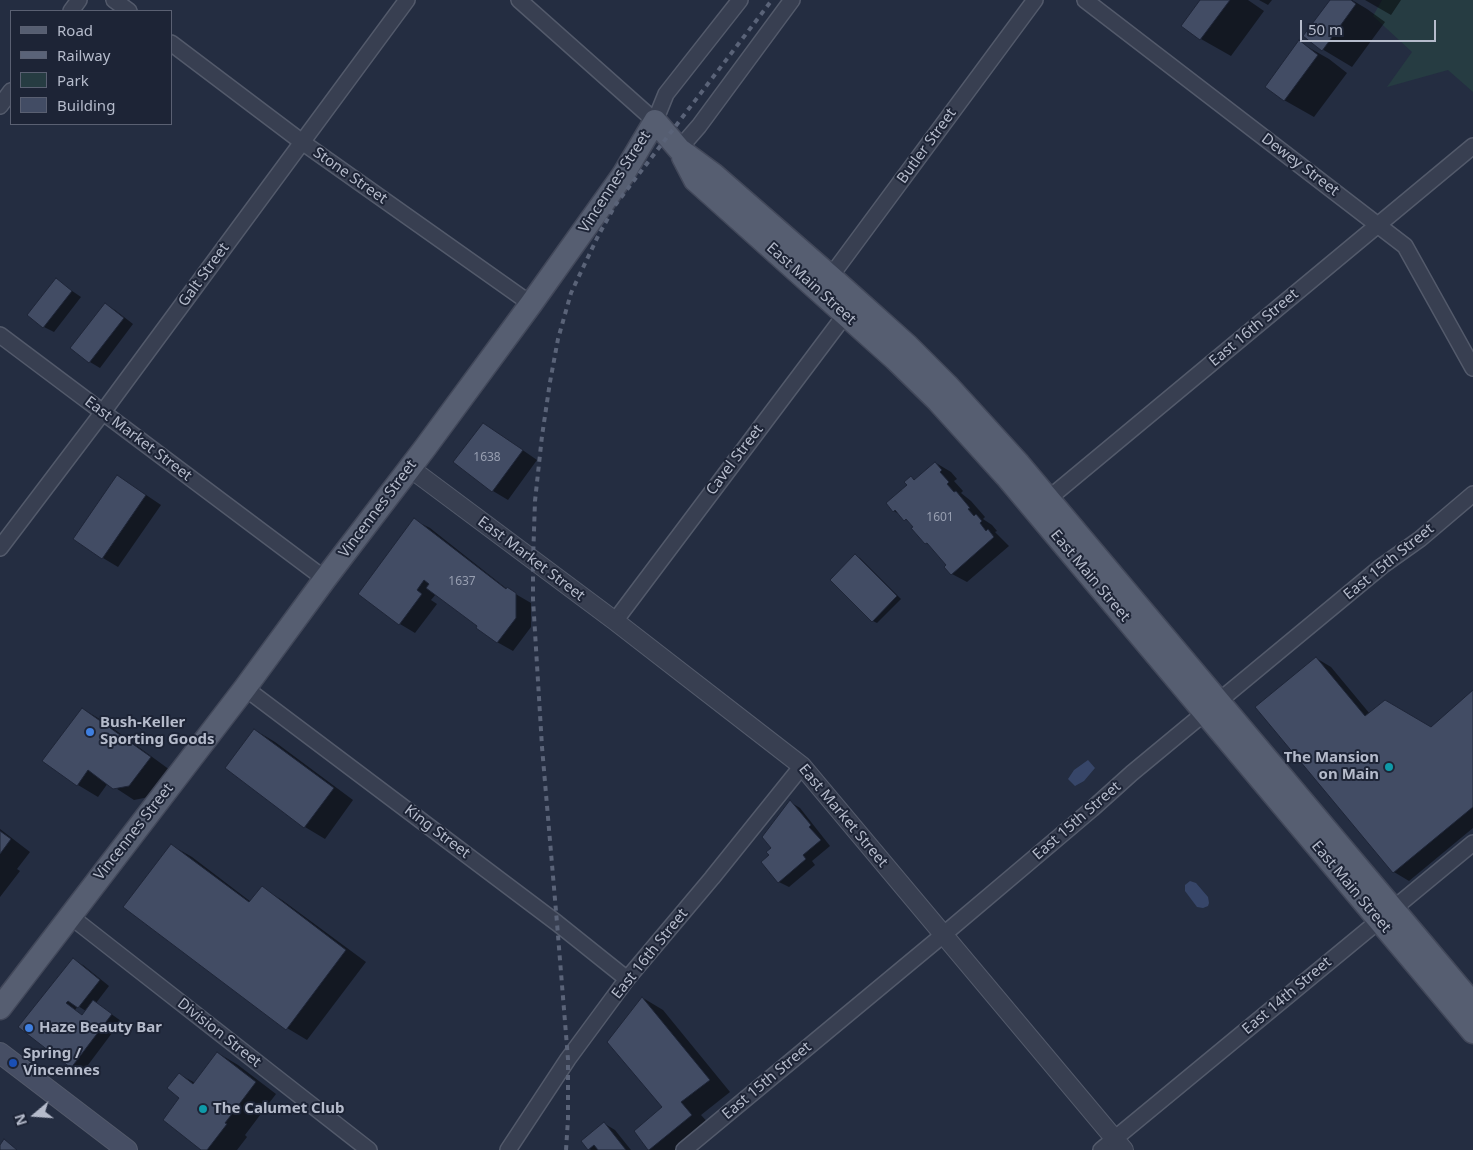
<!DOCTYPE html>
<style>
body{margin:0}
#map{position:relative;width:1473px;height:1150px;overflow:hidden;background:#242d41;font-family:"Noto Sans",sans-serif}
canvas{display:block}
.legend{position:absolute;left:10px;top:10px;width:162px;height:115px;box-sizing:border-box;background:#1d2436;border:1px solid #5a6072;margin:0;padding:6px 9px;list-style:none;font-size:15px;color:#b5bbcb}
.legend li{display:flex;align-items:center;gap:10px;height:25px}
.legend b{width:25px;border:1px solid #5a6072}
.north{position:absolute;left:10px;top:1090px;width:50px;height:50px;-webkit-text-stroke:4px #1d2436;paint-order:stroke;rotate:252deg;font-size:14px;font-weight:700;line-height:20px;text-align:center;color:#b5bbcb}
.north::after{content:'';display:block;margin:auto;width:18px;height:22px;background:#b5bbcb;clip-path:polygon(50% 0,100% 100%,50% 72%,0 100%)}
.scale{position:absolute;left:1300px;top:20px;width:136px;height:22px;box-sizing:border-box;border:2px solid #b5bbcb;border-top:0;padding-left:6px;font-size:15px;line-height:18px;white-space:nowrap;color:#b5bbcb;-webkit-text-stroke:4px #1d2436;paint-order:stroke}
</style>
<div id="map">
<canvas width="1473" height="1150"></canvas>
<ul class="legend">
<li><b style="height:6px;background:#565e71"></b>Road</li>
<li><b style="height:6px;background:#5a6378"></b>Railway</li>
<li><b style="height:14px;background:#263c42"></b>Park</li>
<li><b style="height:14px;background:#424c64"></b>Building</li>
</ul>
<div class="north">N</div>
<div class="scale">50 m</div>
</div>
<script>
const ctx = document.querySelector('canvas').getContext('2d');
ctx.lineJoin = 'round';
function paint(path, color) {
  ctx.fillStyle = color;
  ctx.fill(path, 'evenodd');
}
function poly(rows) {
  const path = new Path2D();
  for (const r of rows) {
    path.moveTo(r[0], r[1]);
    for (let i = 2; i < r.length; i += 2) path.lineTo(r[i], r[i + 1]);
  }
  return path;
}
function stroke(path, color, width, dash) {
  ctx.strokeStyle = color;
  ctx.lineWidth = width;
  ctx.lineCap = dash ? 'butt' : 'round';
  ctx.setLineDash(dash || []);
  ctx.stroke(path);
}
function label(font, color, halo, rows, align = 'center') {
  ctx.font = font + ' "Noto Sans",sans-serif';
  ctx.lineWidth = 4;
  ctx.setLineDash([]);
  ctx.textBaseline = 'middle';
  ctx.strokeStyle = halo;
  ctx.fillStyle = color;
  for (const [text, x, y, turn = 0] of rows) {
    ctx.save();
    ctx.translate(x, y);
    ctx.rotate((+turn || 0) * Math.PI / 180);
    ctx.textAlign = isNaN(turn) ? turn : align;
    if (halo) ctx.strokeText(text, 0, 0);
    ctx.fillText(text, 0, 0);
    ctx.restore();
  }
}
const green = poly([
 [1382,0,1473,0,1473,92,1448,70,1387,87,1412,52,1373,16]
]);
const water = poly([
 [1088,760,1095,768,1084,781,1075,786,1068,779,1074,770],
 [1190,881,1196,883,1208,897,1209,903,1208,906,1203,908,1197,907,1185,891,1185,885]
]);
const shadow = poly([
 [1202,0,1248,0,1264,11,1231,56,1201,39,1183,26],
 [1259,0,1272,0,1268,5],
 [1331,0,1352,0,1367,9,1385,22,1352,67,1322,49],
 [1365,0,1401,0,1391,15],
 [1299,42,1329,59,1347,73,1314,117,1284,100],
 [56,280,81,297,54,332,44,327],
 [105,304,115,310,133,324,100,368,90,362],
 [483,424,498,433,537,460,508,500,493,491,455,462],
 [936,463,951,472,957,479,954,481,963,491,961,493,971,501,985,517,983,519,992,525,997,531,995,532,1009,546,967,582,952,574,948,565,931,546,926,543,913,524,894,511,911,478,916,480],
 [118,476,161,505,118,567,103,558,75,539],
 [414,520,430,528,507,589,531,603,531,627,513,651,497,642,479,626,436,594,431,600,437,604,415,633,400,624,359,594],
 [856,556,860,558,901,599,877,623,873,621],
 [1316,658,1331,667,1370,714,1431,728,1473,692,1473,828,1409,881,1394,872],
 [83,709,103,721,170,770,149,797,134,800,108,783,98,797,78,785],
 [255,730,275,742,353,800,325,839,305,827],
 [790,802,800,808,830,846,812,861,815,865,789,887,779,882,770,855],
 [0,829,30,852,17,869,20,871,0,897],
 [171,845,192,857,251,902,262,888,282,900,366,962,307,1040,287,1028],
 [73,960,83,965,109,986,96,1003,121,1021,82,1073,72,1067,20,1027],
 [78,1006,86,1011,83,1016,75,1010],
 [643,998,663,1010,730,1092,701,1115,712,1127,684,1150,650,1150,635,1131,664,1107],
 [218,1053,238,1065,276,1094,245,1135,247,1137,237,1150,203,1150,181,1098,179,1074,195,1083],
 [605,1124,615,1130,631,1150,591,1150,589,1149]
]);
const building = poly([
 [1200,0,1230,0,1200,40,1181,26,1200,0],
 [1330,0,1351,0,1356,4,1322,51,1303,36,1330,0],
 [1299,40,1318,55,1284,101,1265,87,1299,40],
 [56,278,72,291,43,328,27,315,56,278],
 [105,303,124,318,89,363,70,348,105,303],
 [483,423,523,450,492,492,453,462,483,423],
 [935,462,942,470,940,472,949,482,947,484,954,492,956,491,970,508,968,509,974,516,976,514,982,521,980,523,986,531,988,529,994,537,951,575,944,567,946,565,927,543,925,544,911,528,913,527,906,519,904,521,895,510,893,512,886,503,907,485,904,482,911,476,914,480,935,462],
 [117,475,146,495,102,559,73,539,117,475],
 [414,518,506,589,507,587,516,593,516,618,497,643,476,628,477,626,426,588,429,584,424,580,417,590,422,594,399,625,358,594,414,518],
 [855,554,897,596,872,622,830,580,855,554],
 [1316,657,1365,716,1385,700,1431,727,1473,690,1473,807,1393,873,1255,707,1316,657],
 [82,708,151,757,129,786,113,789,88,770,77,786,42,761,82,708],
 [254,729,334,788,304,828,225,768,254,729],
 [790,800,811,825,809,827,821,840,803,855,806,859,778,883,761,862,769,855,766,852,771,848,762,837,790,800],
 [0,831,11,839,0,854,0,831],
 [171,844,249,902,262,886,346,950,286,1030,123,907,171,844],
 [73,958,100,980,78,1008,68,1001,66,1003,82,1015,93,1000,112,1014,71,1068,18,1027,73,958],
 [642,997,710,1080,681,1102,692,1115,649,1150,648,1150,634,1131,662,1107,607,1042,642,997],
 [217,1052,256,1082,225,1123,227,1124,207,1150,201,1150,163,1120,179,1098,167,1088,179,1073,193,1084,217,1052],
 [604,1122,626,1150,598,1150,594,1145,588,1150,581,1141,604,1122],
 [4,1139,17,1150,0,1150,0,1145,4,1139]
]);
const minor = poly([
 [114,0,129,11],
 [519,0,655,121,666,94,740,0],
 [1085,0,1405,246,1473,368],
 [71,11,79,0],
 [171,43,302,142,531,304],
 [0,106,11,91],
 [679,149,699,126,792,0],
 [825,284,1035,0],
 [0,335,325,579],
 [1042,504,1473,146],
 [0,548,103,412,407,0],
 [615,621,851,307],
 [245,688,557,923,627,979],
 [70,916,369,1150],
 [508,1150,568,1059,627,979,712,878,802,766],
 [684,1150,943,935,1092,809,1132,773,1382,566,1420,539,1473,494],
 [1101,1150,1473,843]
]);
const tertiary = poly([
 [410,468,615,621,802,766,1124,1150]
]);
const secondary = poly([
 [0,1053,127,1150]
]);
const primary = poly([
 [683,157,695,180,895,359,938,401,1006,476,1473,1032],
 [0,1008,245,688,325,579,425,448,531,304,623,175,655,121,679,149,713,174,831,277,908,346,947,385,1019,464,1473,1004]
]);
const rail = poly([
 [566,1150,568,1119,568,1059,557,923,542,747,533,599,533,561,535,501,542,436,550,382,558,339,571,293,598,236,616,204,772,0]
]);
const markers = [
 [90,732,5,"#3f7fe0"],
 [1389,767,5,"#0f9aa8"],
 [29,1028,5,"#3f7fe0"],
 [13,1063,5,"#1a4fb4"],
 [203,1109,5,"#0f9aa8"]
];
const numberNames = [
 ["1638",487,458],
 ["1601",940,518],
 ["1637",462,582]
];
const streetNames = [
 ["Butler Street",927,146,-54],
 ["Dewey Street",1300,165,37],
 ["Stone Street",350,176,35],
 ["Vincennes Street",615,182,-57],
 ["Galt Street",204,275,-54],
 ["East Main Street",811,284,42],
 ["East 16th Street",1254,328,-40],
 ["East Market Street",138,439,37],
 ["Cavel Street",735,460,-53],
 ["Vincennes Street",378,509,-53],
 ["East Market Street",531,559,37],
 ["East 15th Street",1389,562,-39],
 ["East Main Street",1090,576,50],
 ["East Market Street",843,816,50],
 ["East 15th Street",1077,821,-41],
 ["Vincennes Street",134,832,-52],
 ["King Street",437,832,37],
 ["East Main Street",1351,887,50],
 ["East 16th Street",650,954,-51],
 ["East 14th Street",1287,996,-40],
 ["Division Street",219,1033,38],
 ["East 15th Street",767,1081,-40]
];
const poiNames = [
 ["Bush-Keller",100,723],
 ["Sporting Goods",100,740],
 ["The Mansion",1379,758,"right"],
 ["on Main",1379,775,"right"],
 ["Haze Beauty Bar",39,1028],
 ["Spring /",23,1054],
 ["Vincennes",23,1071],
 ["The Calumet Club",213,1109]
];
paint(green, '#263c42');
paint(water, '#374669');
paint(shadow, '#0007');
paint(building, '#424c64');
stroke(building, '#1f2638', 1);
stroke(minor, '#535a6b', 18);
stroke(tertiary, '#535a6b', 20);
stroke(secondary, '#535a6b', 22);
stroke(primary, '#42485a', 25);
stroke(minor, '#383f51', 15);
stroke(tertiary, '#383f51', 18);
stroke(secondary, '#464e64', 20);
stroke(primary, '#565e71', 22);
stroke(rail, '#5a6378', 4, [5, 5]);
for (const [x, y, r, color] of markers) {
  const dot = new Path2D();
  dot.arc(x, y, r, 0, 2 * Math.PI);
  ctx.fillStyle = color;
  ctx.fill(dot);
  stroke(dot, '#1d2436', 2);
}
label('12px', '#989fb1', null, numberNames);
label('15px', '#b5bbcb', '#1d2436', streetNames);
label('bold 15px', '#b5bbcb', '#1d2436', poiNames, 'left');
</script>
